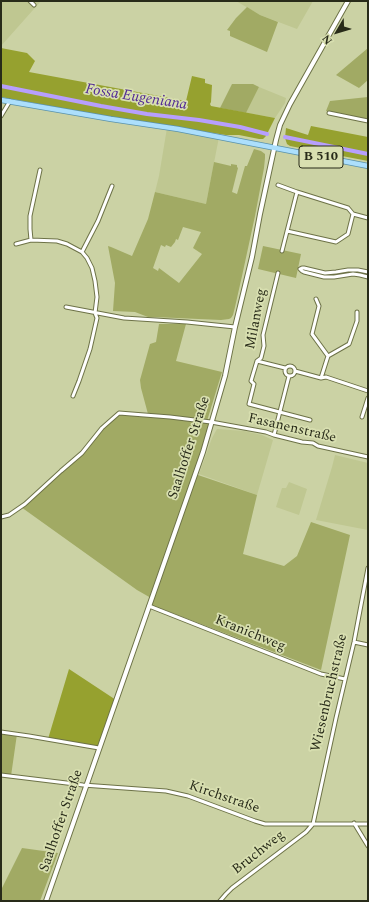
<!DOCTYPE html>
<meta charset="utf-8">
<style>
body{margin:0}
#map{position:relative;width:369px;height:902px;overflow:hidden;background:#cbd2a4;font-family:Spectral,serif}
canvas{display:block}
.frame{position:absolute;inset:0;border:2px solid #282b19;pointer-events:none}
.north{position:absolute;left:317px;top:12px;width:40px;height:40px;-webkit-text-stroke:3px #d8dfb0;paint-order:stroke;rotate:232deg;font-size:11px;font-weight:700;line-height:16px;text-align:center;color:#282b19}
.north::after{content:'';display:block;margin:auto;width:14px;height:18px;background:#282b19;clip-path:polygon(50% 0,100% 100%,50% 72%,0 100%)}
</style>
<div id="map">
<canvas width="369" height="902"></canvas>
<div class="frame"></div>
<div class="north">N</div>
</div>
<script>
const ctx = document.querySelector('canvas').getContext('2d');
ctx.lineJoin = 'round';
function paint(path, color) {
  ctx.fillStyle = color;
  ctx.fill(path, 'evenodd');
}
function poly(rows) {
  const path = new Path2D();
  for (const r of rows) {
    if (r.length === 3) {
      path.moveTo(r[0] + r[2], r[1]);
      path.arc(r[0], r[1], r[2], 0, 2 * Math.PI);
      continue;
    }
    path.moveTo(r[0], r[1]);
    for (let i = 2; i < r.length; i += 2) path.lineTo(r[i], r[i + 1]);
  }
  return path;
}
function stroke(path, color, width, dash) {
  ctx.strokeStyle = color;
  ctx.lineWidth = width;
  ctx.lineCap = dash ? 'butt' : 'round';
  ctx.setLineDash(dash || []);
  ctx.stroke(path);
}
function label(font, color, halo, rows, align = 'center') {
  ctx.font = font + ' Spectral,serif';
  ctx.lineWidth = 3.5;
  ctx.setLineDash([]);
  ctx.textBaseline = 'middle';
  ctx.strokeStyle = halo;
  ctx.fillStyle = color;
  for (const [text, x, y, turn = 0] of rows) {
    ctx.save();
    ctx.translate(x, y);
    ctx.rotate((+turn || 0) * Math.PI / 180);
    ctx.textAlign = isNaN(turn) ? turn : align;
    if (halo) ctx.strokeText(text, 0, 0);
    ctx.fillText(text, 0, 0);
    ctx.restore();
  }
}
const built = poly([
 [1,1,41,1,1,46],
 [236,1,313,1,297,29,260,15],
 [259,87,286,98,285,103,275,118,246,113],
 [167,128,219,137,206,204,155,192,159,176],
 [217,429,244,431,262,435,273,440,257,495,199,474,212,438],
 [335,455,368,463,368,530,316,520,332,467],
 [289,482,307,489,299,515,276,507,282,488,286,488]
]);
const green = poly([
 [247,7,260,15,278,22,267,52,230,36,230,31,227,30,236,18],
 [368,48,368,80,359,88,336,75],
 [232,84,253,84,259,87,246,113,220,108],
 [368,97,368,120,326,111,330,101],
 [254,149,261,151,265,154,265,158,264,168,255,216,242,276,235,307,233,315,231,318,229,319,221,320,154,317,148,317,135,312,113,311,115,283,108,246,111,247,132,256,148,219,155,192,206,204,214,162,231,166,231,164,237,165,237,167,238,168,232,192,237,194,245,166,247,166],
 [183,227,201,232,193,248,202,254,179,283,159,268,158,271,153,268,161,245,165,247,166,245,171,247,175,242,176,239,178,240],
 [263,246,301,254,296,278,258,269],
 [159,324,186,324,176,361,222,372,207,421,211,422,195,474,257,495,243,554,284,566,297,556,311,522,350,535,321,670,149,604,151,598,137,590,21,507,83,452,102,428,121,412,148,414,141,388,140,380,150,344,156,342],
 [1,732,17,734,11,776,1,775],
 [22,848,58,853,40,901,1,901,1,890]
]);
const forest = poly([
 [1,48,27,53,35,61,29,72,186,101,192,76,205,79,205,83,212,85,211,102,210,104,211,106,275,118,266,136,263,139,259,139,239,135,226,135,110,117,1,97],
 [311,126,368,137,368,161,290,146,287,144,285,138,286,128,308,135],
 [69,669,116,700,99,748,48,739]
]);
const canal = poly([
 [1,86,101,106,147,114,199,120,240,127,267,134],
 [285,137,368,154]
]);
const street = poly([
 [30,1,34,5],
 [329,113,368,121],
 [1,116,10,101],
 [278,185,297,192],
 [287,231,336,242,348,234,353,214],
 [31,240,30,229,30,216,40,170],
 [16,244,31,240,57,241,67,244,82,252,87,258,92,268,95,281,97,297,95,313,97,318,90,349,79,381,73,396],
 [282,251,297,192,348,208,353,214,368,218],
 [82,252,98,221,112,186],
 [368,272,358,270,348,270,336,272,325,273,304,268,302,268,300,269,302,271,304,272,324,277,334,277,353,274,360,275,368,277],
 [278,273,263,335,264,346,261,358,257,361,251,381,254,384,249,404,310,420],
 [316,299,319,306,312,334,328,356,321,378],
 [66,307,124,318,187,322,235,327],
 [328,356,349,344,357,321,357,312],
 [257,361,285,368],
 [290,371,5],
 [295,371,321,378,326,377,368,391],
 [362,417,368,398],
 [274,435,289,376],
 [1,517,9,515,25,504,61,471,82,453,102,428,119,413,170,417,211,422,266,432,274,435,302,442,313,443,318,446,368,457],
 [149,606,321,674,345,679],
 [354,642,368,645],
 [1,732,29,736,99,748],
 [1,775,83,785,166,791,188,796,255,821,265,824,368,824],
 [354,823,368,846],
 [220,901,226,894,232,888,306,832,313,824,336,718,354,642,368,568]
]);
const secondary = poly([
 [46,901,203,452,225,376,235,327,252,257,260,214,276,140,280,125,290,104,348,1]
]);
const primary = poly([
 [1,100,111,119,178,129,368,166]
]);
const shields = [
 [321,157,44]
];
const shieldNames = [
 ["B 510",321,157]
];
const streetNames = [
 ["Milanweg",257,319,-79],
 ["Fasanenstraße",292,429,13],
 ["Saalhoffer Straße",190,448,-72],
 ["Kranichweg",250,634,22],
 ["Wiesenbruchstraße",330,693,-77],
 ["Kirchstraße",224,798,19],
 ["Saalhoffer Straße",62,821,-71],
 ["Bruchweg",259,853,-38]
];
const waterNames = [
 ["Fossa Eugeniana",136,98,9]
];
paint(built, '#bfc791');
paint(green, '#a1aa64');
paint(forest, '#96a12f');
stroke(canal, '#b79ffd', 4);
stroke(street, '#6d7247', 5);
stroke(secondary, '#6d7247', 6);
stroke(primary, '#5a92ab', 6);
stroke(street, '#fff', 3);
stroke(secondary, '#fff', 4);
stroke(primary, '#acdffc', 4.5);
for (const [x, y, w] of shields) {
  const box = new Path2D();
  box.roundRect(x - w / 2, y - 11, w, 22, 3);
  ctx.fillStyle = '#d8dfb0';
  ctx.fill(box);
  stroke(box, '#282b19', 1);
}
label('bold 13px', '#282b19', null, shieldNames);
label('14px', '#282b19', '#d8dfb0', streetNames);
label('italic 15px', '#512994', '#d8dfb0', waterNames);
</script>
